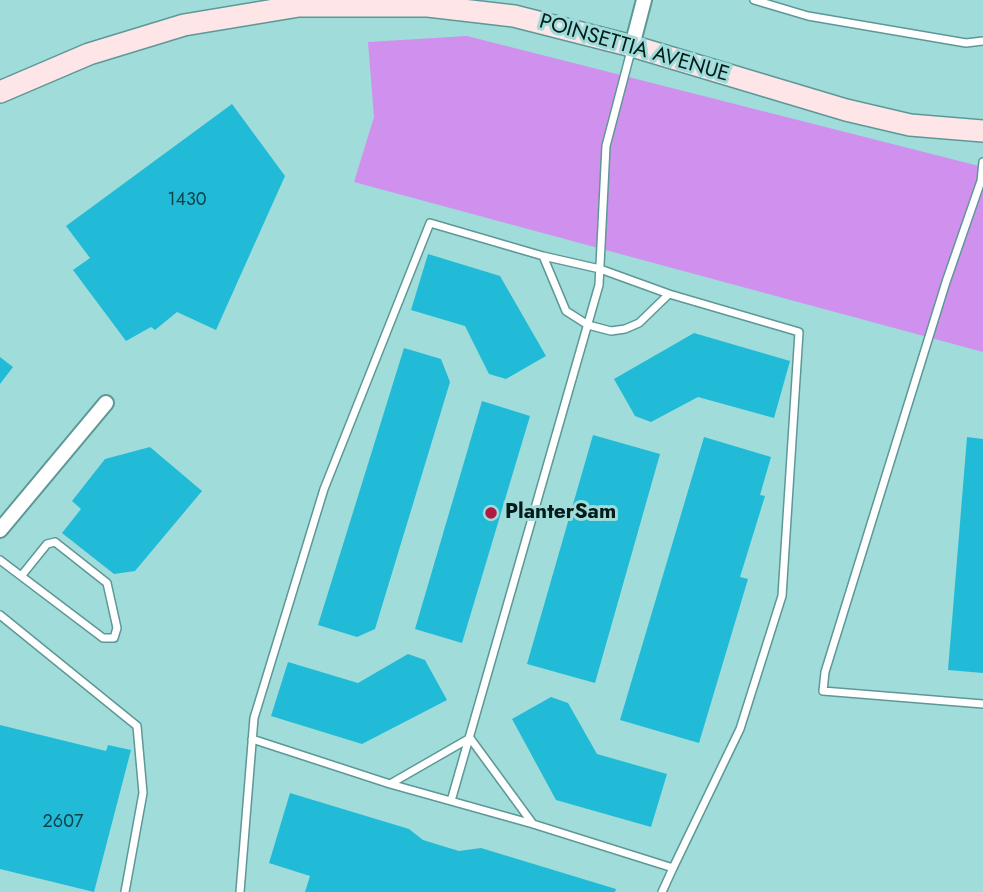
<!DOCTYPE html>
<style>
body{margin:0}
canvas{display:block;background:#9fdcda}
</style>
<canvas width="983" height="892"></canvas>
<script>
const ctx = document.querySelector('canvas').getContext('2d');
ctx.lineJoin = 'round';
function paint(path, color) {
  ctx.fillStyle = color;
  ctx.fill(path, 'evenodd');
}
function poly(rows) {
  const path = new Path2D();
  for (const r of rows) {
    path.moveTo(r[0], r[1]);
    for (let i = 2; i < r.length; i += 2) path.lineTo(r[i], r[i + 1]);
  }
  return path;
}
function stroke(path, color, width, dash) {
  ctx.strokeStyle = color;
  ctx.lineWidth = width;
  ctx.lineCap = dash ? 'butt' : 'round';
  ctx.setLineDash(dash || []);
  ctx.stroke(path);
}
function label(font, color, halo, rows, align = 'center') {
  ctx.font = font + ' Jost,sans-serif';
  ctx.lineWidth = 6;
  ctx.setLineDash([]);
  ctx.textBaseline = 'middle';
  ctx.strokeStyle = halo;
  ctx.fillStyle = color;
  for (const [text, x, y, turn = 0] of rows) {
    ctx.save();
    ctx.translate(x, y);
    ctx.rotate((+turn || 0) * Math.PI / 180);
    ctx.textAlign = isNaN(turn) ? turn : align;
    if (halo) ctx.strokeText(text, 0, 0);
    ctx.fillText(text, 0, 0);
    ctx.restore();
  }
}
const green = poly([
 [467,36,983,167,983,352,354,182,374,117,368,42]
]);
const building = poly([
 [232,104,285,176,216,330,177,312,155,330,151,327,126,341,73,270,90,258,66,226],
 [428,254,500,276,546,356,506,379,489,374,465,326,411,310],
 [694,333,790,361,774,418,698,397,651,422,635,416,614,379],
 [404,348,441,359,450,382,375,629,357,637,318,625],
 [0,357,13,367,0,384],
 [482,401,530,416,462,643,415,629],
 [593,435,660,454,595,683,527,664],
 [704,437,771,457,760,495,765,496,740,577,748,579,699,743,620,720],
 [967,437,983,439,983,673,948,670],
 [150,447,202,491,135,571,114,574,62,533,81,509,72,501,105,459],
 [408,654,425,660,447,700,362,744,271,716,288,662,358,683],
 [551,697,568,703,597,754,667,774,651,827,556,800,512,719],
 [0,725,106,751,108,745,131,750,94,892,0,869],
 [290,793,409,829,423,840,459,851,481,848,616,889,615,892,305,892,310,876,269,863]
]);
const lane = poly([
 [754,0,808,16,966,43,983,41],
 [983,162,981,181,946,282,825,672,823,691,983,704],
 [543,256,600,269,669,294],
 [0,560,103,638,114,638,117,628,107,583,55,542,47,544,22,575],
 [0,615,137,726,143,793,125,892],
 [252,739,390,784,470,738],
 [390,784,533,824],
 [451,801,599,285,606,146,632,47],
 [240,892,254,718,324,489,430,223,543,256,566,311,588,325,611,331,625,329,639,323,669,294,799,332,782,596,740,729,673,868,533,824,470,738],
 [662,892,673,868]
]);
const street = poly([
 [632,46,644,0],
 [0,530,106,403]
]);
const secondary = poly([
 [0,92,89,54,184,25,299,6,428,6,514,16,632,46,846,110,910,125,983,131]
]);
const markers = [
 [491,513,7,"#b01c41"]
];
const numberNames = [
 ["1430",187,201],
 ["2607",63,823]
];
const streetNames = [
 ["POINSETTIA AVENUE",634,49,16]
];
const poiNames = [
 ["PlanterSam",505,513]
];
paint(green, '#d091ee');
paint(building, '#22bbd7');
stroke(lane, '#5d9897', 10);
stroke(street, '#5d9897', 18);
stroke(secondary, '#5d9897', 24);
stroke(lane, '#fff', 7);
stroke(street, '#fff', 14);
stroke(secondary, '#fee6e8', 21);
for (const [x, y, r, color] of markers) {
  const dot = new Path2D();
  dot.arc(x, y, r, 0, 2 * Math.PI);
  ctx.fillStyle = color;
  ctx.fill(dot);
  stroke(dot, '#9fdcda', 2.5);
}
label('18px', '#0b434a', null, numberNames);
label('21px', '#031b1b', '#9fdcda', streetNames);
label('bold 21px', '#031b1b', '#9fdcda', poiNames, 'left');
</script>
